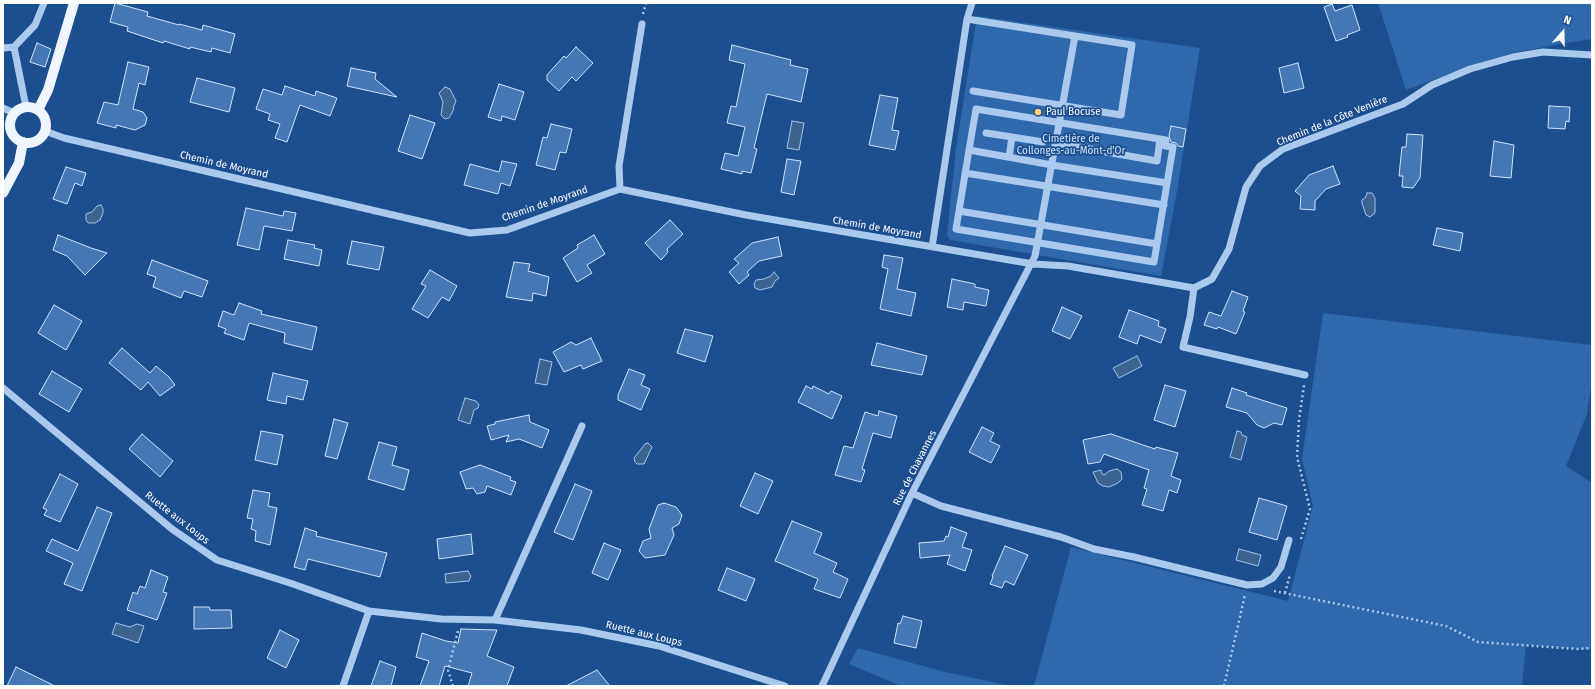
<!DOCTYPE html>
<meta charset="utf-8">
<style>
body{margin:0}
#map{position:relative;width:1595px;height:689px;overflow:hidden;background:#1b4f8f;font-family:"Fira Sans",sans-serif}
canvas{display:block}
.frame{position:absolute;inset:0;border:4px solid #fff;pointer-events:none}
.north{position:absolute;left:1543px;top:12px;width:40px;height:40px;-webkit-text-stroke:3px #1b4f8f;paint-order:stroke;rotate:20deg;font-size:11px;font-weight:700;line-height:16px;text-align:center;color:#fff}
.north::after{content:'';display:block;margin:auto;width:14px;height:18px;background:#fff;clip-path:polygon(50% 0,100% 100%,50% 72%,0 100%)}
</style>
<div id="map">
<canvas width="1595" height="689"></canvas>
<div class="frame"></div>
<div class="north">N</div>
</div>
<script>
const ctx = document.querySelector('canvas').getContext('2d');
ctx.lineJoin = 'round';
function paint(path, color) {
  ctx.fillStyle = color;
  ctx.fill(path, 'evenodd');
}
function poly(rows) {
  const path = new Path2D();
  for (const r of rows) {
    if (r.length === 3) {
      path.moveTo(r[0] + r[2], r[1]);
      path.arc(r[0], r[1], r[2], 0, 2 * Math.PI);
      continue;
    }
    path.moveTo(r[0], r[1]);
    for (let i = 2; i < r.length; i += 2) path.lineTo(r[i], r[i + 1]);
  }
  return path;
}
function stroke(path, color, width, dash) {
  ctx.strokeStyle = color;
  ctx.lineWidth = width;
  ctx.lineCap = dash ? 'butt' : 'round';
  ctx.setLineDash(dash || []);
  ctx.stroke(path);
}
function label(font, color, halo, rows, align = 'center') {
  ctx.font = font + ' "Fira Sans",sans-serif';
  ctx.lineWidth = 3.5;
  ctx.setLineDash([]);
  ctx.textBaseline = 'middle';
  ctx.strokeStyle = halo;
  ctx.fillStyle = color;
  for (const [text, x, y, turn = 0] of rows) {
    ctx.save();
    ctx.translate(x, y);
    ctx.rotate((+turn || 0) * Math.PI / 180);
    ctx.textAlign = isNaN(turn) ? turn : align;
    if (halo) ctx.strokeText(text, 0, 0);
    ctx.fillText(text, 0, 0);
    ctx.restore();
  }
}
const green = poly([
 [1378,3,1592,3,1592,39,1560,44,1514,53,1478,63,1406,90],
 [977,16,1200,48,1176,197,1161,276,950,240,947,235,956,148],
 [1323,313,1592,345,1592,380,1587,414,1566,466,1592,483,1592,650,1526,645,1522,686,1034,686,1071,547,1288,601,1313,506,1302,459],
 [858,648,945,672,1012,686,901,686,849,664]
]);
const water = poly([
 [445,87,450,89,456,101,453,108,454,109,449,118,445,119,441,115,443,102,439,93,445,87],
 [792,121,804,123,799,150,787,148,792,121],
 [1367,193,1372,193,1375,198,1375,213,1370,217,1366,215,1362,203,1362,200,1366,197,1367,193],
 [101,205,103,209,103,213,100,220,95,223,88,223,86,220,86,214,92,212,97,206,101,205],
 [774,272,779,278,775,281,772,287,760,290,755,288,754,284,756,280,764,279,771,276,774,272],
 [1137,356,1142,366,1119,378,1113,368,1137,356],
 [540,359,552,362,547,385,535,383,540,359],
 [465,398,476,401,479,405,478,408,474,410,470,424,458,420,465,398],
 [1237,431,1241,432,1242,435,1247,437,1241,460,1230,457,1237,431],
 [648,443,652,447,644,464,637,464,635,462,634,458,645,444,648,443],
 [1117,469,1121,472,1122,479,1118,483,1109,487,1103,486,1098,483,1093,472,1101,470,1102,474,1104,475,1109,471,1117,469],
 [1239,549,1261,555,1258,566,1236,560,1239,549],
 [468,571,471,576,469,581,446,583,445,574,468,571],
 [116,623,130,627,137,624,144,626,138,643,112,634,116,623]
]);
const building = poly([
 [115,3,148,12,147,16,179,25,179,24,202,30,203,25,235,34,230,53,212,48,211,52,190,47,190,49,164,41,163,43,127,31,128,27,110,22,115,3],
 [1332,4,1335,11,1352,5,1360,30,1347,35,1348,37,1336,41,1324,7,1332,4],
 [37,43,51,49,45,67,30,62,37,43],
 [732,45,791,60,790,65,808,69,801,102,767,94,754,148,757,149,751,173,742,171,742,174,721,169,725,153,738,156,745,127,727,123,731,106,736,107,745,64,729,60,732,45],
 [576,47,593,63,576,81,572,77,559,91,547,80,547,75,564,56,566,58,576,47],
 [128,62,149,67,145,85,139,83,133,109,143,112,147,118,145,125,135,130,116,125,116,128,97,123,104,102,118,105,128,62],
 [1298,63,1304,88,1284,93,1279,68,1298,63],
 [351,68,376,73,375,79,397,97,347,86,351,68],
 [197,78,235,88,229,112,190,102,197,78],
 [499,84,524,92,515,120,502,116,501,121,488,117,499,84],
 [285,86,315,96,316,91,337,98,330,116,300,105,287,142,275,138,280,124,268,120,270,114,256,109,263,89,282,95,285,86],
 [880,95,898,98,892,130,899,131,895,150,869,145,880,95],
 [1549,106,1570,107,1569,122,1566,121,1565,129,1548,128,1549,106],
 [410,115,435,123,422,159,398,151,410,115],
 [551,124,572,129,566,153,560,152,555,170,536,165,543,137,547,138,551,124],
 [1171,126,1186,129,1183,147,1178,146,1176,143,1171,142,1169,136,1171,126],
 [1407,134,1423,135,1420,178,1413,188,1402,187,1403,176,1399,176,1402,147,1406,147,1407,134],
 [1494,141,1514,145,1511,178,1490,176,1494,141],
 [787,159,801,161,794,195,781,192,787,159],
 [502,161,517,164,510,186,501,183,498,194,464,185,470,164,499,172,502,161],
 [1333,166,1340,184,1326,189,1315,201,1315,210,1300,209,1301,196,1295,191,1309,175,1333,166],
 [66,167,86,173,82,186,75,183,67,204,53,199,66,167],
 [246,208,283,216,284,211,296,213,292,231,264,226,259,250,237,245,246,208],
 [670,220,683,234,667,249,668,252,661,260,645,243,670,220],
 [1437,228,1463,233,1460,251,1433,245,1437,228],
 [58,235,91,248,107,253,85,275,67,256,53,250,58,235],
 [594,235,605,254,587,265,592,273,577,282,563,258,578,248,577,245,594,235],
 [778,237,782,256,759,261,747,272,749,275,739,284,729,272,739,263,734,259,752,243,778,237],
 [288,240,315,245,314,248,322,250,319,266,284,259,288,240],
 [352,241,384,247,379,270,347,264,352,241],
 [884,255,903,258,897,289,916,293,911,316,880,309,888,269,882,267,884,255],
 [152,260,208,281,202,297,184,291,181,298,153,287,156,277,147,274,152,260],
 [514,262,530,264,528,271,549,277,546,296,533,293,532,301,506,297,514,262],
 [430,270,457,286,449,301,442,297,428,318,412,309,426,286,421,284,430,270],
 [952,279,975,284,975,287,989,290,986,306,964,302,963,310,947,307,952,279],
 [1232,291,1248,297,1243,311,1245,312,1236,334,1218,327,1217,329,1204,325,1209,312,1221,316,1232,291],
 [239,303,262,311,261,314,317,327,312,350,284,343,285,333,249,323,244,340,224,333,226,329,218,326,223,311,234,315,239,303],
 [54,305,82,321,66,350,38,333,54,305],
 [1062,307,1082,316,1070,339,1052,331,1062,307],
 [1129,310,1159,321,1158,326,1166,329,1161,343,1140,335,1137,344,1119,337,1129,310],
 [685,329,713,336,705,362,677,353,685,329],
 [591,338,602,361,583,369,581,365,564,372,553,352,571,342,576,345,591,338],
 [877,343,927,356,922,375,871,365,877,343],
 [122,348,150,373,156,366,169,377,175,385,160,396,148,382,141,390,109,363,122,348],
 [629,369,645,375,641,385,650,389,641,410,618,400,618,395,629,369],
 [52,371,82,389,69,412,39,394,52,371],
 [273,373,308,381,303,400,287,396,286,404,267,400,273,373],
 [1165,385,1186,391,1175,427,1154,420,1165,385],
 [806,386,812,389,813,386,829,394,831,391,842,396,832,419,798,402,806,386],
 [1232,388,1247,393,1246,395,1287,408,1282,425,1274,423,1264,428,1257,425,1247,413,1226,407,1232,388],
 [879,411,897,416,891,438,873,433,862,469,865,470,861,482,835,475,844,446,853,448,865,412,878,416,879,411],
 [529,415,530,422,549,430,542,448,519,439,506,442,509,435,491,440,487,426,495,424,495,422,529,415],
 [334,419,348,423,337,459,325,456,334,419],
 [982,427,994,433,990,441,1000,446,991,463,969,452,982,427],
 [261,431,283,435,277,465,255,460,261,431],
 [142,434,173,461,160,477,129,449,142,434],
 [1111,434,1155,449,1156,447,1178,453,1171,476,1181,480,1177,493,1169,490,1163,511,1142,505,1147,489,1144,488,1149,470,1104,454,1100,462,1088,464,1083,440,1111,434],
 [379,442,397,447,392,465,409,470,404,490,368,479,379,442],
 [480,465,511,477,510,480,516,482,511,495,487,486,485,492,477,494,473,488,466,489,460,472,480,465],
 [755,473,773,481,758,514,740,506,755,473],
 [60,474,78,484,60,522,44,515,47,510,43,508,60,474],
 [575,484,592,491,573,540,554,532,575,484],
 [253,490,270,493,268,506,277,508,270,545,255,541,256,531,251,529,253,519,247,518,253,490],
 [1259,498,1287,506,1277,540,1249,532,1259,498],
 [664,503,676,507,682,515,679,524,672,528,674,535,665,555,645,558,639,551,643,541,651,538,649,529,658,505,664,503],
 [97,507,112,513,82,591,64,584,73,563,46,551,52,539,78,551,97,507],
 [792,521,822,533,814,553,837,563,833,572,848,579,840,598,814,589,818,579,775,561,792,521],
 [951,527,967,533,962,547,972,550,965,571,947,564,950,555,920,558,919,543,944,541,946,536,948,537,951,527],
 [305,528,317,532,316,536,387,553,380,577,308,559,305,570,294,567,305,528],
 [471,534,473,554,439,559,437,539,471,534],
 [604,543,621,550,608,580,592,573,604,543],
 [1005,546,1028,555,1014,585,1005,581,1002,588,990,584,993,577,992,576,1005,546],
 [727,568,755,579,746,601,718,590,727,568],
 [151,570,168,577,163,592,167,593,157,620,127,610,133,592,137,594,140,586,145,588,151,570],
 [194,607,209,607,210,610,231,610,232,628,194,629,194,607],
 [903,616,922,621,916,648,894,643,898,623,900,624,903,616],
 [461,629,497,630,487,656,514,667,507,686,468,686,472,673,445,666,439,686,420,686,429,661,416,657,422,633,446,641,458,643,461,629],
 [280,630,299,640,286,668,267,658,280,630],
 [380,661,396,667,391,686,371,686,380,661],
 [16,667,55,686,7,686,16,667],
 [597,670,610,686,566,686,597,670]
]);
const path = poly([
 [643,14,646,3],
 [1301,539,1310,509,1297,457,1299,420,1304,385],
 [1274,591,1446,626,1478,642,1577,649,1592,648],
 [1285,593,1290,575],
 [453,686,448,670,458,631],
 [1224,686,1245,595]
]);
const minor = poly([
 [967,19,1132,45,1121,115,973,91],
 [3,48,14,47],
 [26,107,14,47,35,25,44,3],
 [3,108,14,113],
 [45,131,64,138,470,233,507,230,620,189,746,215,1033,264,1068,266,1194,288,1212,279,1229,249,1246,187,1260,166,1283,149,1403,104,1432,85,1470,69,1513,57,1543,52,1592,55],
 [986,133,1012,137,1009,157],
 [1012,137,1043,142],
 [1056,143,1157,161,1160,139],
 [969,150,976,109,1166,140,1165,146,1173,147,1154,262,956,229,969,150,1052,165,1167,183],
 [965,173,1164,205],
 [620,189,619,166,642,24],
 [959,211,1157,244],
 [932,247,967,19,972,3],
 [1194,288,1190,317,1183,347,1305,375],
 [3,388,172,529,217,560,290,583,369,611,441,619,495,620,581,630,659,646,785,686],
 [912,493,941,506,1061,537,1094,549,1134,557,1247,585,1262,584,1273,578,1281,567,1289,540],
 [495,620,582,426],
 [343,686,369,611],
 [822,686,912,493,1035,256,1075,36]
]);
const major = poly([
 [28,125,18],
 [38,110,48,90,74,3],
 [3,193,19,163,23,142]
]);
const markers = [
 [1038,112,4,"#ffd166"]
];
const poiNames = [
 ["Paul Bocuse",1046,112]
];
const streetNames = [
 ["Chemin de la Côte Venière",1332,121,-22],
 ["Chemin de Moyrand",224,165,13],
 ["Chemin de Moyrand",545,204,-19],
 ["Chemin de Moyrand",877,228,10],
 ["Rue de Chavannes",915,468,-63],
 ["Ruette aux Loups",177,518,38],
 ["Ruette aux Loups",644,634,14]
];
const parkNames = [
 ["Cimetière de",1071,139],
 ["Collonges-au-Mont-d'Or",1071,151]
];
paint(green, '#2e69ad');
paint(water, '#3c6290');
stroke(water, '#9cc4f0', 1);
paint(building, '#4478b7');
stroke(building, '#cfe3fa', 1);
stroke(path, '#a9c9ee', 2.5, [2, 3]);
stroke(minor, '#a9c9ee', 7);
stroke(major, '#f0f6ff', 10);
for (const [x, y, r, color] of markers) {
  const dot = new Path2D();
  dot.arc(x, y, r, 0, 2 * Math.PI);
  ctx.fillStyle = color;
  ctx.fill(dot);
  stroke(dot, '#1b4f8f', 1.5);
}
label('10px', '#fff', '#1b4f8f', poiNames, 'left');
label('10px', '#fff', '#1b4f8f', streetNames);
label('10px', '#cfe3fa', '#1b4f8f', parkNames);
</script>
